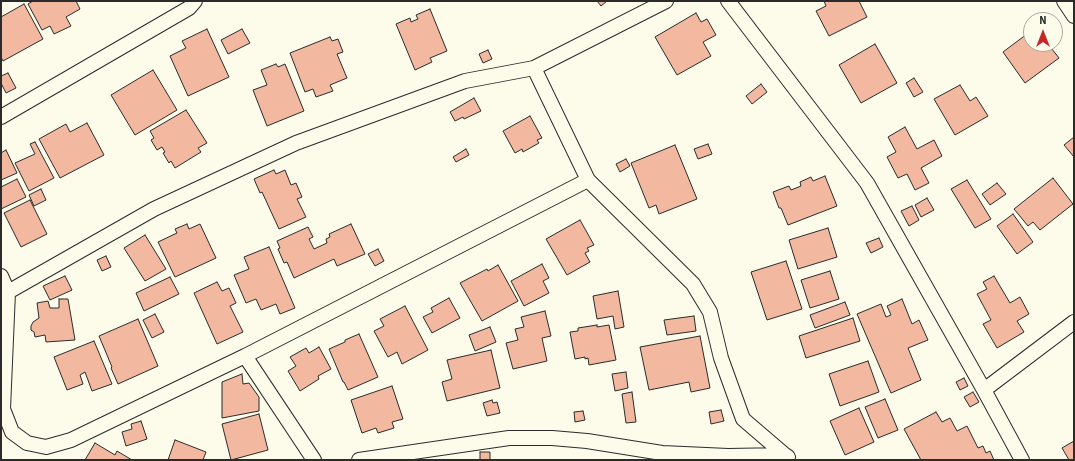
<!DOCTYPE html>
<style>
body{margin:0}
#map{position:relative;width:1075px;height:461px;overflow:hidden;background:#fdfbea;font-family:"Source Sans 3",sans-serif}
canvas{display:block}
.frame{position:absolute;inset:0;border:2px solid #2b2b2b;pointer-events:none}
.north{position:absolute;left:1023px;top:12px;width:40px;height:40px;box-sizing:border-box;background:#fdfbea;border:1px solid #a9a89e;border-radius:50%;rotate:0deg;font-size:11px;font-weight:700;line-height:16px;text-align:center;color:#2b2b2b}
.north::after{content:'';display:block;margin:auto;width:14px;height:18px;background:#c62828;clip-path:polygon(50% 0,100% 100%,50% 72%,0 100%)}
</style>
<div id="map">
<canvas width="1075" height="461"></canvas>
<div class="frame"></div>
<div class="north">N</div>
</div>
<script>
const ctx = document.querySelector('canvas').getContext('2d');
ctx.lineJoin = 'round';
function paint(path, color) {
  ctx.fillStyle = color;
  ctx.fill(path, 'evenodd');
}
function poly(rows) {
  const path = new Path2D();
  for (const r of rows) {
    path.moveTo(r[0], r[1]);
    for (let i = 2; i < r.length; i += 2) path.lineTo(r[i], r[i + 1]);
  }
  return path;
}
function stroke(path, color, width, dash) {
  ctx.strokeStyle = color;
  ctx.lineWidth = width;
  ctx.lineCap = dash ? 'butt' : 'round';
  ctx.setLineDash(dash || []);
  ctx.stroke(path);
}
const building = poly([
 [33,1,76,1,80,9,66,17,71,26,54,34,50,26,42,30,28,4,33,1],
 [597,1,607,1,601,6,597,1],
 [824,1,859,1,867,17,829,36,816,11,826,6,824,1],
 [24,4,43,39,3,61,1,57,1,17,24,4],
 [430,9,447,51,430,58,432,62,415,70,396,24,410,18,411,22,418,19,416,15,430,9],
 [696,13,701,22,707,19,716,35,703,42,711,56,677,75,655,37,696,13],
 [207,29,229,77,188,96,170,56,186,48,182,41,207,29],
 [242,29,250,43,228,54,221,40,242,29],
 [1031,31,1031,44,1048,44,1059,58,1025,83,1003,52,1031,31],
 [330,37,332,41,338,39,343,52,337,54,347,78,330,85,333,91,316,97,313,89,305,92,290,53,330,37],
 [875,44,897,83,861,103,839,65,875,44],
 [488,50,492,59,483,63,479,54,488,50],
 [276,64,278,67,285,64,304,111,267,126,253,90,267,85,261,70,276,64],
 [153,70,177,110,135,135,111,95,153,70],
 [8,73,16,88,6,93,1,83,1,76,8,73],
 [914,78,923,92,914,97,906,83,914,78],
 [761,84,767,92,752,104,746,96,761,84],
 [960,85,970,101,976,97,988,116,955,135,934,99,960,85],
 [474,98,481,111,464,119,463,117,455,121,450,112,474,98],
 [186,110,207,143,198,148,201,152,175,168,171,161,169,163,163,153,165,152,162,147,157,150,151,140,154,138,150,131,186,110],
 [530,116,542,138,537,140,539,143,523,152,522,149,515,153,503,131,530,116],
 [87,123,104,155,60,178,39,139,66,124,70,132,87,123],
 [905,127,917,149,934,140,942,156,921,168,929,183,915,190,907,174,898,178,887,157,896,152,888,137,905,127],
 [1074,137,1074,157,1064,145,1074,137],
 [35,142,54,178,29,191,15,163,35,154,30,144,35,142],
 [708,144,712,154,698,159,694,149,708,144],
 [675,145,697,199,659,214,656,205,649,208,631,163,675,145],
 [466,149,469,155,456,162,453,157,466,149],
 [6,150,17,173,1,180,1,153,6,150],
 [626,159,630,166,620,172,616,164,626,159],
 [274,170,276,174,285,170,291,185,296,183,302,197,297,199,306,217,279,229,262,192,260,193,254,179,274,170],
 [825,176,837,206,788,225,781,208,779,208,773,192,789,186,791,190,801,186,800,182,811,177,813,181,825,176],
 [1053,178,1073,204,1040,230,1033,222,1028,226,1014,209,1053,178],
 [17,179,26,197,1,209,1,187,17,179],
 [967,180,991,219,975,228,951,189,967,180],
 [997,183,1006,194,990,205,982,194,997,183],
 [41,189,46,200,34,206,29,195,41,189],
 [927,198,934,210,921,217,915,205,927,198],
 [30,200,47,234,21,247,4,213,30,200],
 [912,206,919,220,909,226,901,211,912,206],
 [1013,214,1033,242,1017,254,997,226,1013,214],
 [580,220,594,245,587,248,589,251,585,253,590,262,567,275,546,239,580,220],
 [187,224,189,229,200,224,216,258,175,277,158,242,177,233,175,229,187,224],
 [351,224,365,254,337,266,334,259,294,278,287,262,284,263,278,249,280,248,277,241,308,227,313,237,309,239,314,249,327,243,326,239,330,237,329,234,351,224],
 [828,228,837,257,798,269,789,240,828,228],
 [145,235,166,269,145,281,124,248,145,235],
 [879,238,883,247,871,253,866,243,879,238],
 [269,247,295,308,280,314,276,304,261,310,256,299,246,303,234,275,249,269,244,257,269,247],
 [378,249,384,261,375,266,368,254,378,249],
 [106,256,111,267,102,271,97,260,106,256],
 [786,261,802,309,767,320,751,272,786,261],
 [542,264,549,278,543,281,549,293,524,306,511,281,542,264],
 [498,265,518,301,482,321,460,283,487,269,488,271,498,265],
 [830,271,839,299,810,308,801,280,830,271],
 [65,276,72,290,50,300,43,286,65,276],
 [994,276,1010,303,1020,297,1029,314,1017,321,1024,332,997,348,983,324,991,320,977,294,987,289,983,282,994,276],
 [170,277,179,294,144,311,136,293,170,277],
 [217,282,222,291,229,288,236,303,230,306,243,332,217,344,194,293,217,282],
 [618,291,624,327,615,329,613,316,597,319,593,296,618,291],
 [449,298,460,318,432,333,423,317,433,312,431,308,449,298],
 [59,299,68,299,75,340,46,342,45,335,35,337,34,332,31,330,31,326,33,322,39,318,37,303,48,301,50,308,59,308,59,299],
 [902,299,912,324,919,320,928,340,908,348,921,380,891,393,857,314,881,304,886,317,891,315,887,306,902,299],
 [845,302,850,315,815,328,810,315,845,302],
 [405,306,428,350,402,364,397,352,388,357,374,331,384,326,380,319,405,306],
 [545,311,551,336,542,338,547,361,513,369,506,343,518,340,515,329,524,327,521,317,545,311],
 [155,314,164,332,152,338,143,320,155,314],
 [694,316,696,331,667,335,664,320,694,316],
 [853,318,860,341,806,358,799,336,853,318],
 [138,319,158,366,118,384,111,368,112,367,99,336,138,319],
 [597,325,597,327,609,325,616,360,589,365,588,358,585,359,585,357,575,359,570,332,578,331,578,328,597,325],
 [490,327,496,342,475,351,469,335,490,327],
 [359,334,378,377,348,390,344,382,343,382,329,349,345,342,345,340,359,334],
 [700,336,710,388,691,392,689,382,649,390,640,347,700,336],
 [94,341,112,384,92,391,85,372,80,375,83,384,67,390,54,357,94,341],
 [319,347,331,369,318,376,319,379,300,391,288,371,296,366,290,357,306,348,309,353,319,347],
 [491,350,500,388,447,401,442,382,452,379,447,360,491,350],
 [868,361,879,392,840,406,829,374,868,361],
 [626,372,628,388,615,391,612,374,626,372],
 [242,374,243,384,249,383,259,397,259,411,222,418,222,382,242,374],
 [964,378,968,386,960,390,956,382,964,378],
 [392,386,403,419,392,422,394,428,378,433,376,428,362,433,351,400,392,386],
 [632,392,636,422,626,423,622,394,632,392],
 [973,392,979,402,970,407,964,397,973,392],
 [885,399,898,430,878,438,865,407,885,399],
 [492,400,493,403,497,402,500,413,487,416,483,403,492,400],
 [859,408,874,442,845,455,830,421,859,408],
 [721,410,724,421,711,424,709,412,721,410],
 [583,411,585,420,575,422,574,412,583,411],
 [936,412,942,422,950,418,957,431,967,426,978,448,983,446,986,453,990,451,994,460,921,460,904,429,936,412],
 [259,414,268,450,231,460,222,424,259,414],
 [141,421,147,439,126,446,122,432,132,429,131,424,141,421],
 [175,440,206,452,203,460,168,460,175,440],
 [1074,441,1074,460,1069,460,1062,448,1074,441],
 [95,443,115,455,117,451,132,460,85,460,95,443],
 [480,452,490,452,490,460,480,460,480,452]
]);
const minor = poly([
 [728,1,867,183,984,390,1022,460],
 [1064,1,1074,16],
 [534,68,588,180,693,284,710,312,721,358,743,419,785,455],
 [1,117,189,8,195,1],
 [1,276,8,292,3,409,12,432,27,443,46,447,71,440,245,356,588,180],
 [8,292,154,209,296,143,465,81,534,68,666,1],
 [245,356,314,460],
 [984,390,1074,322],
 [359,460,509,438,552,438,587,441,662,453,728,456,785,455,788,457]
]);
paint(building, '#f2b8a0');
stroke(building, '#2b2b2b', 1);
stroke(minor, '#2b2b2b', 16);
stroke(minor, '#fdfbea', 14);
</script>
